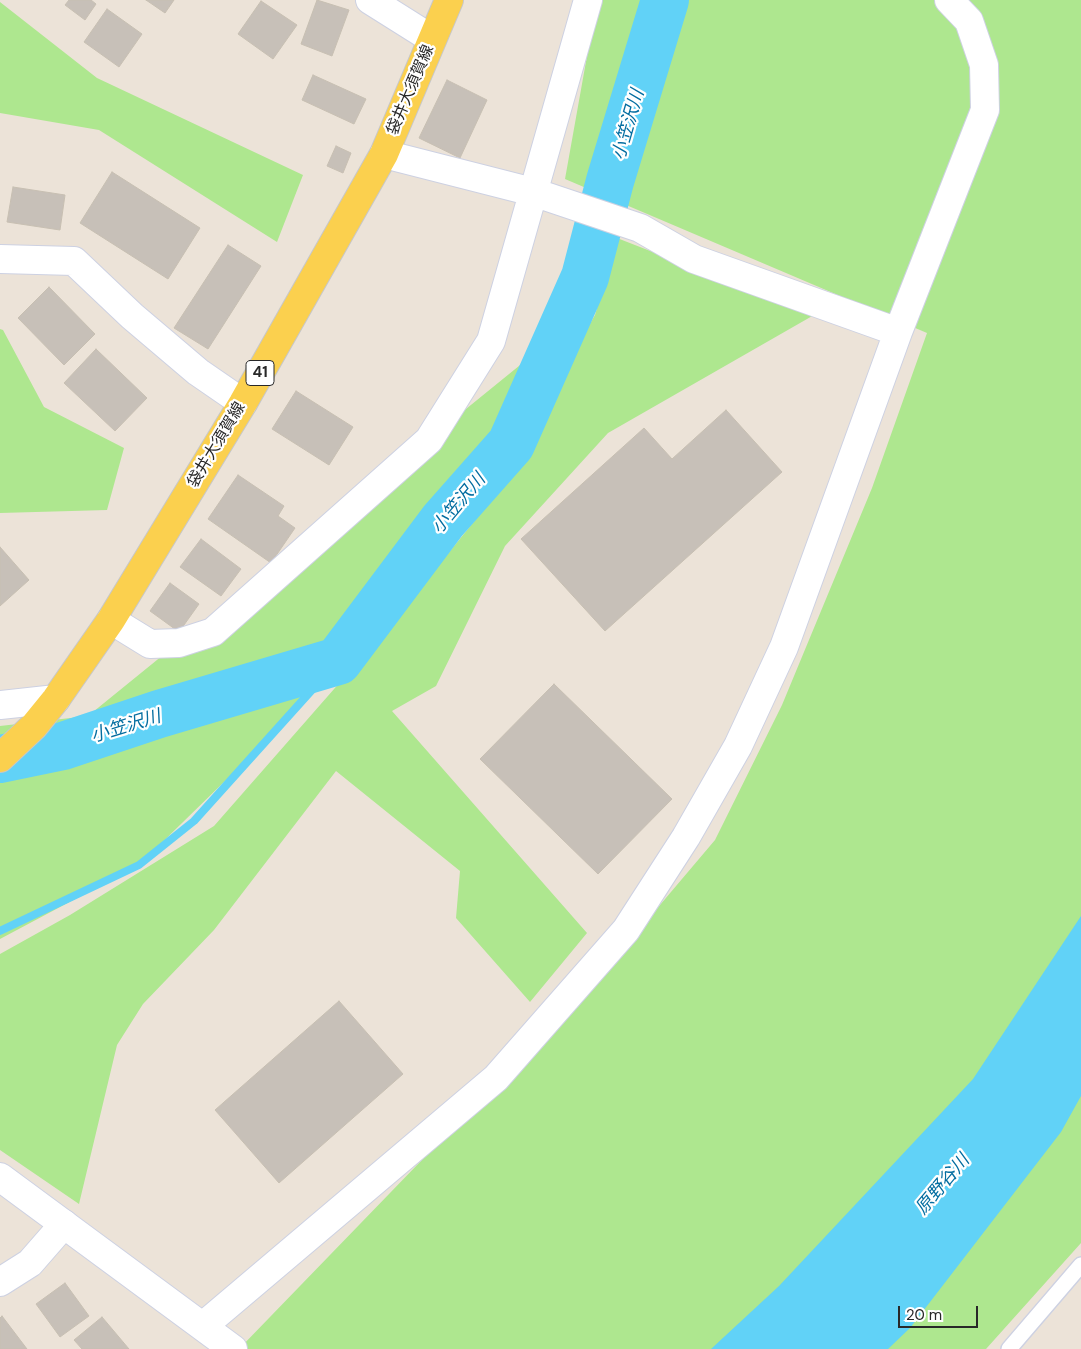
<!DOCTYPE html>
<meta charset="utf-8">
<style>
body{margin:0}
#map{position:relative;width:1081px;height:1349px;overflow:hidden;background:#ece3d8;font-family:"DM Sans",sans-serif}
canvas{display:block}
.scale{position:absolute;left:898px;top:1306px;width:80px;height:22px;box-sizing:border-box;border:2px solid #282828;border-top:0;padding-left:6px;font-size:15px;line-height:18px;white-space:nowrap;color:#282828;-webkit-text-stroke:4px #fff;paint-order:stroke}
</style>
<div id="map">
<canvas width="1081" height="1349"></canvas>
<div class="scale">20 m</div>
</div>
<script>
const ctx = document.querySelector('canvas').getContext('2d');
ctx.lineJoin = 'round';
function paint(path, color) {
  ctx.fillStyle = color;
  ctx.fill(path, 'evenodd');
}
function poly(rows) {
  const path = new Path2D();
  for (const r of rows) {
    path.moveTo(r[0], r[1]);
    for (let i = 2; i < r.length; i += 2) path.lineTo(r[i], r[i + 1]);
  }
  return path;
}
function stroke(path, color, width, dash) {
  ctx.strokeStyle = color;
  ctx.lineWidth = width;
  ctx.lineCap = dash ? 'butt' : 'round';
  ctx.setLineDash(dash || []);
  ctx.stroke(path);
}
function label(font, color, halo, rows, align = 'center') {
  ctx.font = font + ' "DM Sans","Noto Sans JP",sans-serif';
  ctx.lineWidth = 4.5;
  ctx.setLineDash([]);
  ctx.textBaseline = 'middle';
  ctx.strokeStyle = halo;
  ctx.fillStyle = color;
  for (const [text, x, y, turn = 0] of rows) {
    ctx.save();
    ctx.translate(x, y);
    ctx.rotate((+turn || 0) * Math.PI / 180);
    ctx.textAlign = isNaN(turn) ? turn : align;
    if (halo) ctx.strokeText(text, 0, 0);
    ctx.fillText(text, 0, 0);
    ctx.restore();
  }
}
const green = poly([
 [597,0,1081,0,1081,1243,986,1349,239,1349,599,977,715,840,782,705,872,488,927,333,565,179],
 [0,2,97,78,303,175,277,242,99,130,0,113],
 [617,238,814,315,608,433,505,546,436,686,392,711,587,933,530,1002,456,918,460,871,336,771,214,930,143,1004,117,1045,79,1204,0,1150,0,954,70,915,214,826,391,624,476,519,595,315],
 [0,329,3,330,44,407,124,448,107,510,0,513],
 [562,331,443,521,267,740,139,865,0,939,0,726,88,716]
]);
const water = poly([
 [1081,916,1081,1096,1061,1132,910,1328,888,1349,711,1349,779,1286,973,1079]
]);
const stream = poly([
 [0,931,139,865,194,821,338,661]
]);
const river = poly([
 [0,759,63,746,159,714,338,661,443,521,511,444,585,277,610,181,665,0]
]);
const building = poly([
 [69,0,91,0,96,4,85,20,65,5,69,0],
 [146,0,174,0,165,13,146,0],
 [317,0,349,10,332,56,301,44,317,0],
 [261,1,297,25,273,59,238,34,261,1],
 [107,9,142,34,119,67,84,42,107,9],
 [313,75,366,99,354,124,302,100,313,75],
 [447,80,487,100,460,158,419,138,447,80],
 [336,146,351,153,343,173,327,166,336,146],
 [112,172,200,228,168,279,80,223,112,172],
 [13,187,65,195,60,230,7,222,13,187],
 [228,245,261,266,208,349,174,328,228,245],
 [49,287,95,334,64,365,18,318,49,287],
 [96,349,147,398,115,431,64,383,96,349],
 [296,391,353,427,329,465,272,429,296,391],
 [726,410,782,472,605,631,521,539,644,428,672,459,726,410],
 [238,475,284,506,278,516,295,528,271,563,208,519,238,475],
 [201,539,241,569,221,596,180,567,201,539],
 [0,547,29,580,0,606,0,547],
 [170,583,199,604,179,632,150,611,170,583],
 [554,684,672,799,598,874,480,759,554,684],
 [339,1001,403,1074,279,1183,215,1110,339,1001],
 [65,1283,89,1316,60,1337,36,1304,65,1283],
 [2,1316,27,1349,0,1349,0,1318,2,1316],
 [102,1317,129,1349,82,1349,74,1340,102,1317]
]);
const service = poly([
 [1009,1349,1081,1265]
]);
const minor = poly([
 [370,0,432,39],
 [384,154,533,192,640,228,694,259,898,332],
 [0,259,74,261,132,316,198,372,243,403],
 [111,620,150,644,179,643,213,632,429,440,491,341,588,0],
 [0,705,56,699],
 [0,1282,30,1263,64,1224],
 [203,1326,496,1078,626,930,686,837,738,746,784,647,898,332,985,110,984,65,969,21,949,0]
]);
const tertiary = poly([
 [0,1177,233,1349]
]);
const primary = poly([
 [0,758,34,726,56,699,111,620,243,403,384,154,449,0]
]);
const shields = [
 [260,373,28]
];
const shieldNames = [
 ["41",260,373]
];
const streetNames = [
 ["袋井大須賀線",411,90,-67],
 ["袋井大須賀線",217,445,-59]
];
const waterNames = [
 ["小笠沢川",629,125,-74],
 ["小笠沢川",459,504,-50],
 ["小笠沢川",126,727,-17],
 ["原野谷川",943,1185,-50]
];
paint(green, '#aee78f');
paint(water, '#61d2f7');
stroke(stream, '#61d2f7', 8);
stroke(river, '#61d2f7', 48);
paint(building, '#c7c0b8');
stroke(building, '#c7bfb2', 1);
stroke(service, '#cdd1e2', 18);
stroke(minor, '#cdd1e2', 30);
stroke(tertiary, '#cdd1e2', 30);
stroke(primary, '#c7c7c7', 30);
stroke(service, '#fff', 15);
stroke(minor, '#fff', 28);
stroke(tertiary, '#fff', 28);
stroke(primary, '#fbd04e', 28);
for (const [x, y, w] of shields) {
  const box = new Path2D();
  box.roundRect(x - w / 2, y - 12.5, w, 25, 4);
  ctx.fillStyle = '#fff';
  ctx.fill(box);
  stroke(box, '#282828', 1);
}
label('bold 15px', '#282828', null, shieldNames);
label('16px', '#282828', '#fff', streetNames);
label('italic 18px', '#036da0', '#fff', waterNames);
</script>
